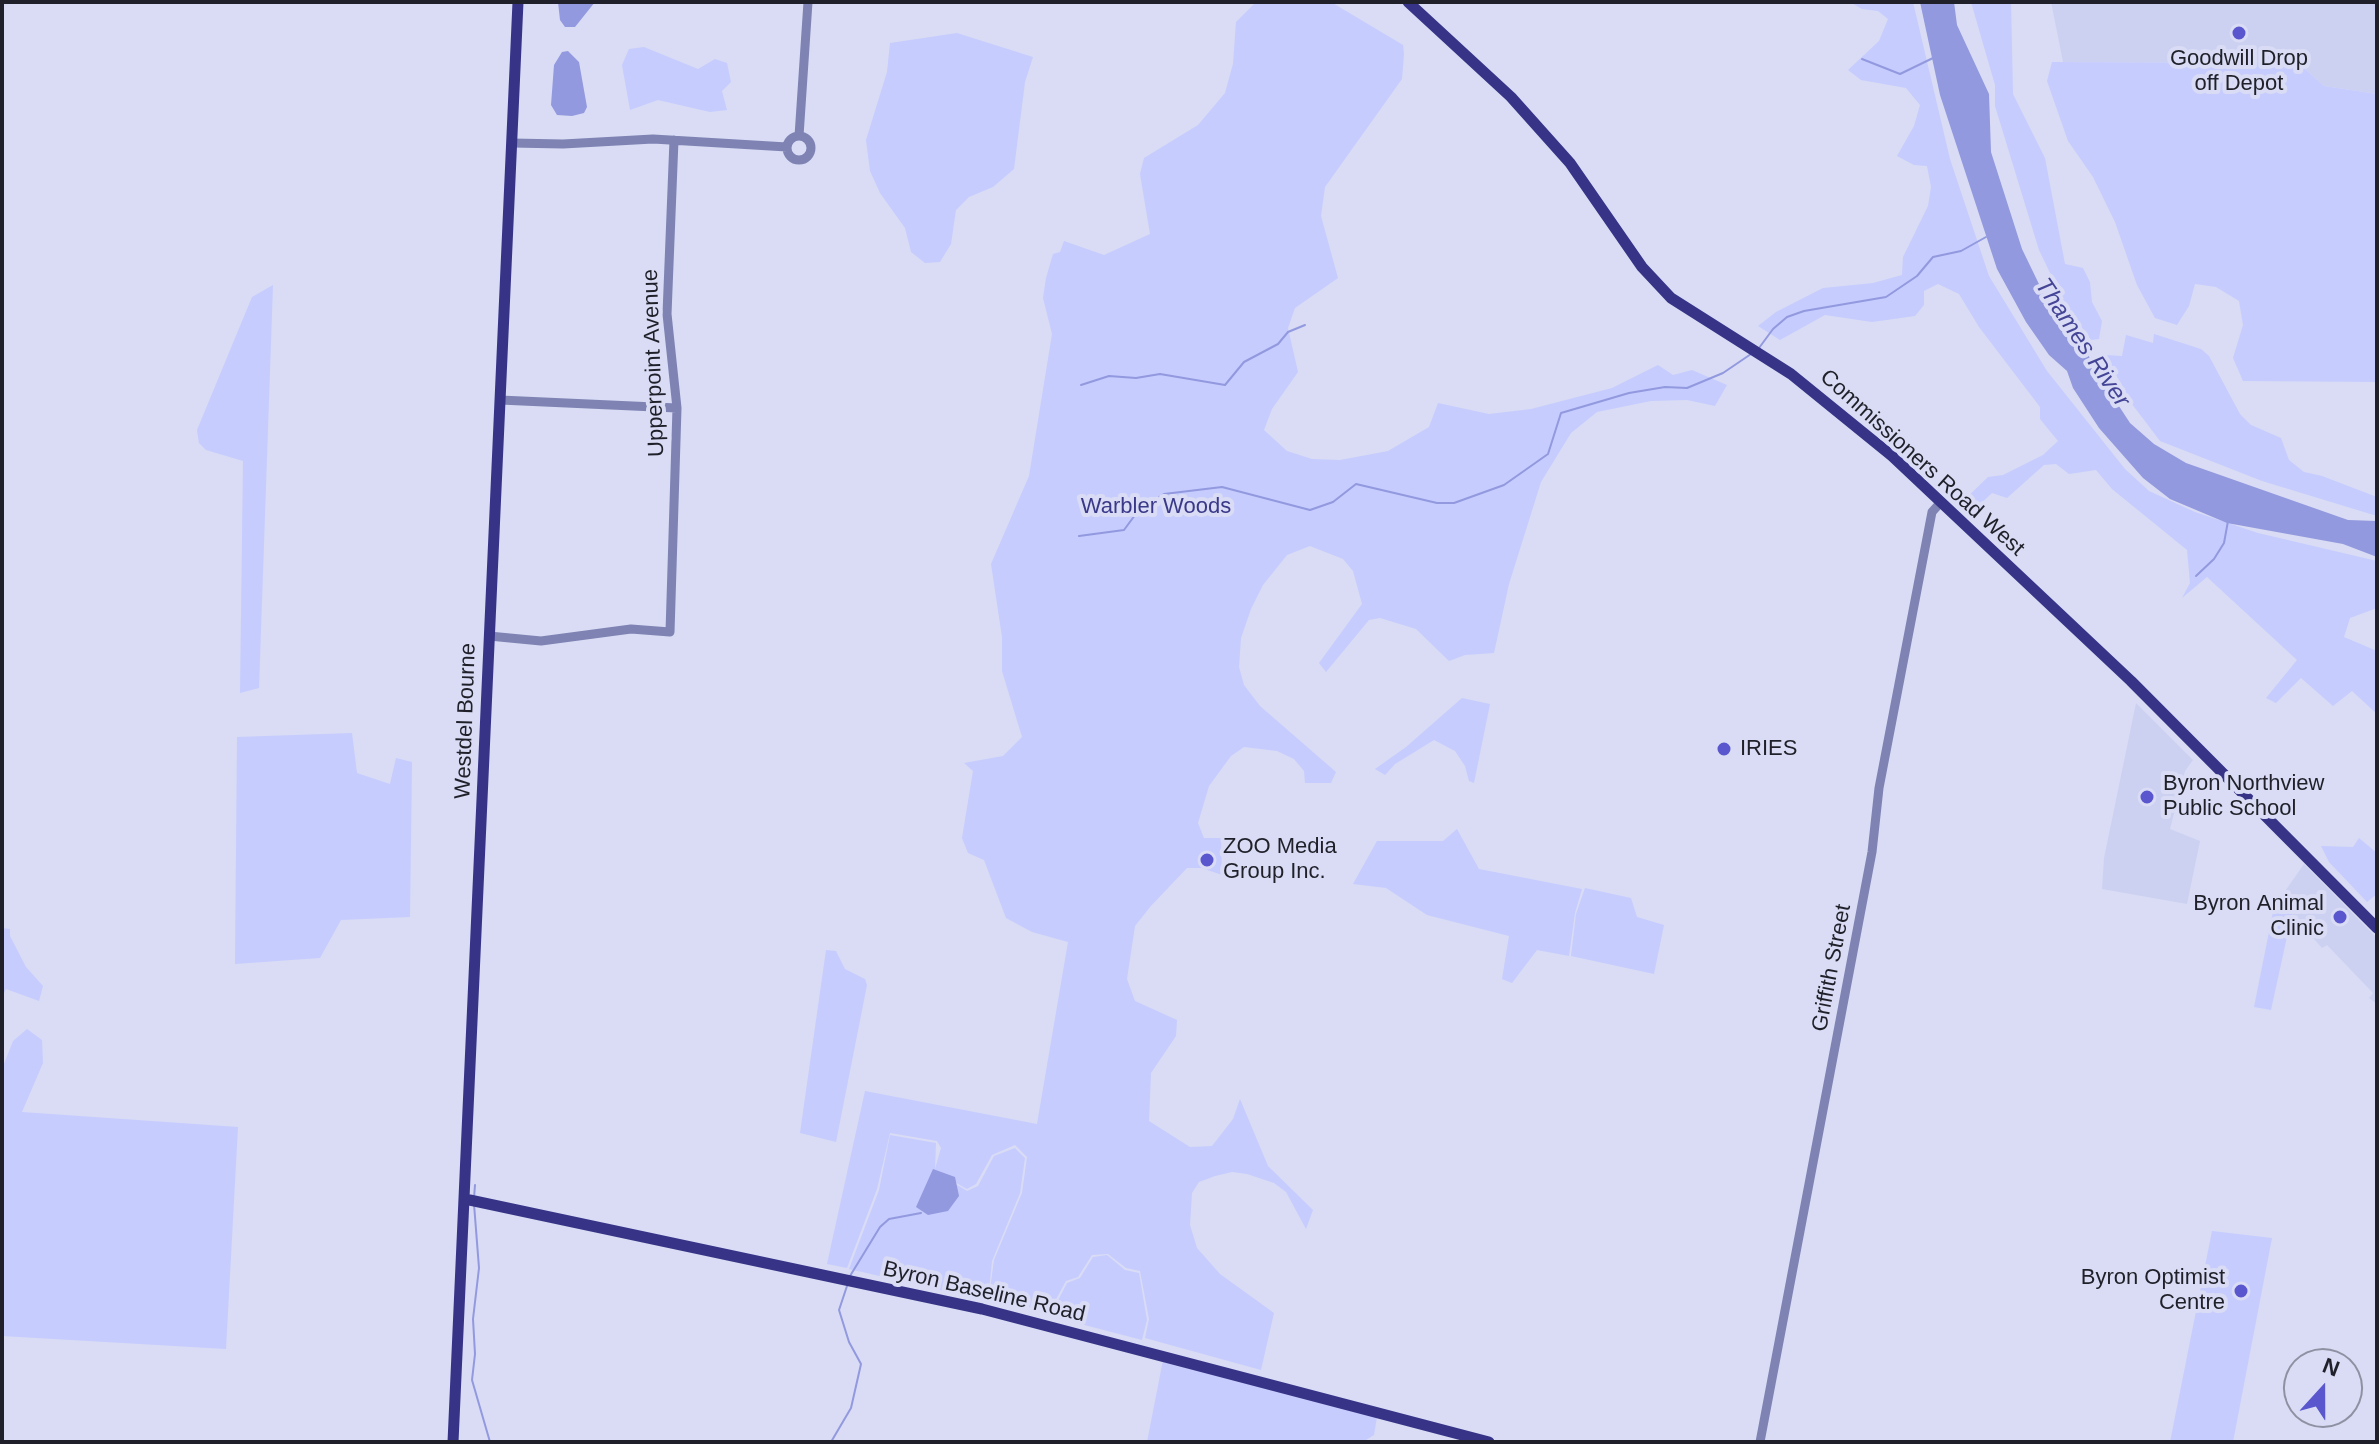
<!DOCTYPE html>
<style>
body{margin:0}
#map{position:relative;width:2379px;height:1444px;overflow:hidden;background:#d9dcf4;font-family:Helvetica,sans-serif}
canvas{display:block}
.frame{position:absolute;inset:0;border:4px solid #1f2029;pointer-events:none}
.north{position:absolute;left:2283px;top:1348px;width:80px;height:80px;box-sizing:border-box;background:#d9dcf4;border:2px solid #8f91a3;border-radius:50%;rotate:21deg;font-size:22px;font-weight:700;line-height:32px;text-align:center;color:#1f2029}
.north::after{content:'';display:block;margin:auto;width:28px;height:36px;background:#5956ce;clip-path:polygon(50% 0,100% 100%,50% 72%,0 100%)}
</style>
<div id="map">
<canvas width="2379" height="1444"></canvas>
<div class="frame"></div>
<div class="north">N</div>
</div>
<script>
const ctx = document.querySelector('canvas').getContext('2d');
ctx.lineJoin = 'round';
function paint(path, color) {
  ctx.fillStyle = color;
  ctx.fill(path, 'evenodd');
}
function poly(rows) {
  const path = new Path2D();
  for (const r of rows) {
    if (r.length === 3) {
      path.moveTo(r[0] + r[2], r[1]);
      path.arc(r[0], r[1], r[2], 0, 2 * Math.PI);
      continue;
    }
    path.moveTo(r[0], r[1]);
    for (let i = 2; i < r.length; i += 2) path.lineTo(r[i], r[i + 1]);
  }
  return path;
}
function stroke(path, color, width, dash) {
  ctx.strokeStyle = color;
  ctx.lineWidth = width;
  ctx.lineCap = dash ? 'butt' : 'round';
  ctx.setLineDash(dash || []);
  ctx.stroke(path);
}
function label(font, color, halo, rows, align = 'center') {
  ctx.font = font + ' Helvetica,sans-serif';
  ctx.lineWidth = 8;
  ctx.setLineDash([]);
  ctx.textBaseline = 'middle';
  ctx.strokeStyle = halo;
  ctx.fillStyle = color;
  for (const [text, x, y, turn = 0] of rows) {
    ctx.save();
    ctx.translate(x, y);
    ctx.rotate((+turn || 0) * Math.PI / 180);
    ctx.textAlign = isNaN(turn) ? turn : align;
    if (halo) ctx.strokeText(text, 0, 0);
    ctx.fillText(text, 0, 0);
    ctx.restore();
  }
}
const built = poly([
 [2051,2,2377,2,2377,94,2324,86,2293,58,2268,63,2063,62],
 [2136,703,2193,760,2185,771,2170,829,2200,841,2187,904,2102,889,2104,858],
 [2304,864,2377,938,2377,1004,2369,998,2373,993,2327,945,2322,948,2292,914,2274,907]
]);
const green = poly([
 [1256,2,1331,2,1403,45,1404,54,1402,79,1325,187,1321,216,1338,278,1295,308,1288,328,1298,372,1272,409,1264,430,1287,451,1312,459,1340,460,1388,451,1429,427,1438,403,1489,414,1531,409,1612,388,1658,365,1673,375,1692,370,1727,385,1715,406,1687,400,1651,401,1597,412,1571,433,1541,482,1509,584,1494,653,1465,655,1449,661,1416,629,1380,618,1369,620,1326,672,1319,663,1362,604,1353,571,1343,559,1310,546,1287,555,1263,585,1251,609,1241,638,1239,667,1244,685,1260,706,1336,772,1331,783,1305,783,1304,771,1294,759,1277,751,1244,747,1231,756,1209,786,1198,823,1204,838,1221,838,1222,875,1202,868,1187,868,1150,907,1135,926,1127,979,1135,1001,1177,1020,1176,1036,1151,1073,1149,1121,1190,1147,1212,1146,1233,1119,1240,1099,1268,1166,1313,1210,1306,1229,1286,1192,1274,1183,1247,1174,1232,1172,1215,1176,1199,1182,1192,1193,1190,1225,1197,1248,1220,1274,1274,1313,1261,1370,1145,1338,1149,1319,1140,1271,1126,1268,1108,1254,1092,1255,1078,1277,1066,1281,1049,1312,989,1297,994,1260,1022,1193,1027,1157,1015,1145,992,1155,976,1184,967,1189,933,1170,967,1191,978,1186,994,1156,1015,1148,1025,1158,1020,1193,992,1261,988,1301,849,1269,879,1190,890,1135,936,1143,935,1169,941,1148,937,1141,890,1133,877,1189,847,1268,827,1264,865,1091,1037,1124,1068,942,1032,932,1006,918,984,860,968,853,962,838,973,771,964,763,1003,756,1022,737,1002,671,1002,637,991,564,1029,476,1052,334,1043,298,1046,278,1053,254,1060,252,1064,241,1104,255,1150,234,1140,174,1144,158,1198,125,1225,93,1233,64,1236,22],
 [1850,2,1913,2,1950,159,1989,276,2047,371,2125,469,2149,491,2195,512,2258,533,2377,561,2377,608,2350,618,2344,637,2377,651,2377,714,2352,691,2333,706,2301,678,2276,703,2266,698,2297,660,2207,577,2182,598,2190,583,2187,550,2112,489,2096,470,2069,474,2056,464,2044,465,2007,498,1992,493,1970,514,1959,505,1988,477,2003,475,2043,455,2058,441,2040,419,2040,407,1979,327,1959,294,1938,284,1924,291,1924,305,1915,316,1872,322,1825,315,1780,340,1758,326,1776,312,1823,288,1873,283,1902,275,1903,257,1928,206,1931,187,1927,166,1914,165,1897,156,1914,126,1920,105,1906,88,1861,80,1848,70,1879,41,1888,19,1878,11,1862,9],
 [1971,2,2011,2,2013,94,2045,158,2065,264,2083,268,2090,282,2092,302,2102,321,2099,339,2091,340,2066,306,2039,250,1995,106,1995,85],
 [957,33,1033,57,1025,82,1014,169,993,187,969,197,956,210,951,244,940,262,925,263,911,252,905,228,880,193,870,171,866,140,887,72,890,43],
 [644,47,698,69,715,59,727,63,731,82,722,91,727,110,710,112,658,100,630,110,622,65,629,49],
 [2293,58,2324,86,2377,94,2377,382,2243,381,2233,358,2243,325,2239,301,2216,287,2195,284,2189,306,2177,325,2155,318,2137,285,2115,222,2093,177,2068,141,2047,81,2052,62,2268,63],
 [273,285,259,688,240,693,243,461,206,450,199,443,197,430,252,297],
 [2154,334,2201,349,2209,356,2240,414,2251,425,2281,438,2289,460,2304,472,2322,476,2377,497,2377,516,2262,481,2160,441,2132,404,2105,355,2122,356,2126,335,2153,343],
 [1462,698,1490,704,1474,783,1469,781,1465,766,1455,751,1434,740,1395,764,1385,775,1375,769,1406,747],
 [352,733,357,773,390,784,396,758,412,762,410,917,341,920,320,958,235,964,237,737],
 [1457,829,1479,869,1582,889,1575,913,1569,956,1537,950,1512,983,1502,979,1509,936,1427,915,1386,888,1353,884,1377,841,1443,841],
 [2359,838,2377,853,2377,894,2367,902,2329,862,2321,846,2353,847],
 [1585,888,1631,898,1637,917,1664,925,1654,974,1571,956,1576,914],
 [2274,907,2292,914,2271,1010,2254,1007],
 [2,928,10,929,10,936,26,967,43,986,39,1001,6,989,2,997],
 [826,950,836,951,845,969,865,979,867,985,836,1142,800,1133],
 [27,1029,42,1040,43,1063,22,1112,238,1127,226,1349,2,1336,2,1069,13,1041],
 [2212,1231,2272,1238,2233,1442,2170,1442],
 [1107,1255,1125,1270,1139,1273,1147,1320,1142,1340,1050,1316,1067,1283,1080,1278,1093,1257],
 [1163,1360,1377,1417,1374,1435,1363,1442,1147,1442]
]);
const water = poly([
 [558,2,595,2,575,27,565,27,560,20],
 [1920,2,1954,2,1957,25,1989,94,1991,152,2022,249,2053,313,2078,335,2098,374,2130,423,2154,444,2186,463,2348,520,2377,521,2377,557,2343,544,2227,523,2170,499,2143,478,2099,428,2073,388,2067,371,2049,355,2026,322,1997,269,1940,95],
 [568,51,579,62,587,107,584,113,572,116,557,115,551,105,554,65,562,52],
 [933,1169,955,1177,959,1196,948,1211,928,1215,916,1207]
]);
const stream = poly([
 [1862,59,1900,74,1933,58],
 [1759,348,1773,329,1787,317,1804,311,1886,297,1917,276,1933,257,1961,251,1986,237],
 [1081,385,1109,376,1136,378,1160,374,1225,385,1244,362,1278,344,1288,332,1305,325],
 [1079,536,1124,530,1138,511,1164,494,1222,487,1310,510,1333,502,1356,484,1437,503,1454,503,1504,485,1548,454,1561,413,1629,393,1665,387,1687,388,1723,373,1751,354],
 [2196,576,2214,559,2224,543,2228,521],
 [474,1198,475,1185],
 [474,1204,479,1268,473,1319,475,1354,472,1380,490,1442],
 [850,1276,880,1227,889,1219,921,1213],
 [831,1442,851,1408,861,1364,849,1342,839,1310,847,1286]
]);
const minor = poly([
 [799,148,12],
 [799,136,808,2],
 [512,143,563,144,653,139,787,147],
 [500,400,677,408],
 [489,636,541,641,631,629,670,632,677,408,667,314,674,140],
 [1760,1442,1872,852,1879,788,1932,512,1941,502]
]);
const major = poly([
 [1408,2,1511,97,1570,163,1642,267,1671,298,1791,374,1892,456,2131,681,2377,928],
 [465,1199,982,1309,1489,1442],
 [453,1442,518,2]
]);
const markers = [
 [2239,33,8,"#5956ce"],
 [1724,749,8,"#5956ce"],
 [2147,797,8,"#5956ce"],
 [1207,860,8,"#5956ce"],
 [2340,917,8,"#5956ce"],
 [2241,1291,8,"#5956ce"]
];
const poiNames = [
 ["Goodwill Drop",2239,59,"center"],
 ["off Depot",2239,84,"center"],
 ["IRIES",1740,749],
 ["Byron Northview",2163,784],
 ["Public School",2163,809],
 ["ZOO Media",1223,847],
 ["Group Inc.",1223,872],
 ["Byron Animal",2324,904,"right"],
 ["Clinic",2324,929,"right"],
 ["Byron Optimist",2225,1278,"right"],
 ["Centre",2225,1303,"right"]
];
const streetNames = [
 ["Upperpoint Avenue",654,363,-92],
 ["Commissioners Road West",1922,463,42],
 ["Westdel Bourne",466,721,-88],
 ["Griffith Street",1832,968,-79],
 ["Byron Baseline Road",984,1292,13]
];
const parkNames = [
 ["Warbler Woods",1156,507]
];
const waterNames = [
 ["Thames River",2082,343,56]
];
paint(built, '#cdd1f1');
paint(green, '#c6ccfe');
paint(water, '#9299de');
stroke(stream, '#9299de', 2);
stroke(minor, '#7e83b3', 9);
stroke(major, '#373488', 11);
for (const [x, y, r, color] of markers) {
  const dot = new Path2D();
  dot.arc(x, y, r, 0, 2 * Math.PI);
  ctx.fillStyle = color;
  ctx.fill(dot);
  stroke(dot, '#d9dcf4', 3);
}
label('22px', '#1f2029', '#d9dcf4', poiNames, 'left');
label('22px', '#1f2029', '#d9dcf4', streetNames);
label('22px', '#3a3889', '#d9dcf4', parkNames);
label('italic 24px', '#454597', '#d9dcf4', waterNames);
</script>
